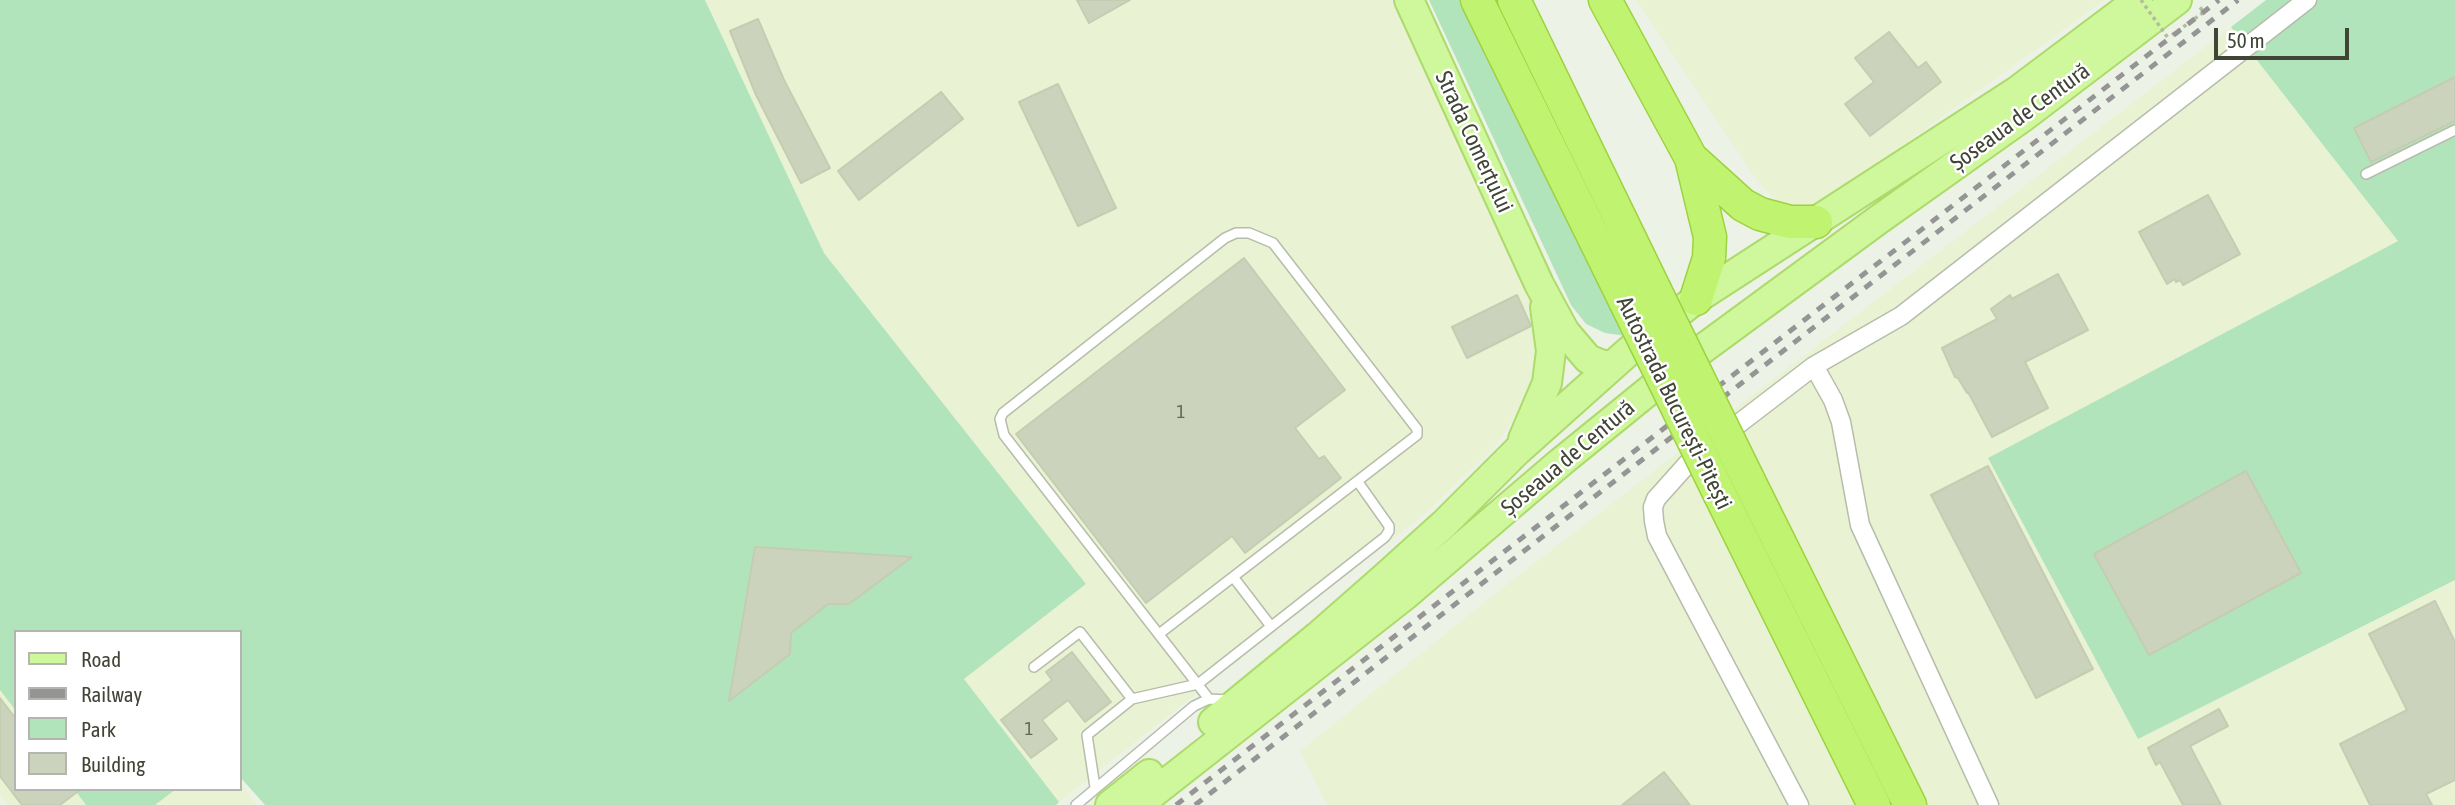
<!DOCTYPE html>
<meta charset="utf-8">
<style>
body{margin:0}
#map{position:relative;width:2455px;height:805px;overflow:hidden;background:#edf2e7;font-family:"Asap Condensed",sans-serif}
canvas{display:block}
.legend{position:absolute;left:14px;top:630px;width:228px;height:161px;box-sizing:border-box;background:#fff;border:2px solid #b3b5af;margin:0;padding:9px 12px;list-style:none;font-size:21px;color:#404536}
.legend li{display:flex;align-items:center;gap:14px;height:35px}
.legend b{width:35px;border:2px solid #b3b5af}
.scale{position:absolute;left:2214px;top:28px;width:135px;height:32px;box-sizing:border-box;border:4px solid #404536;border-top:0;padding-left:9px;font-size:21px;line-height:24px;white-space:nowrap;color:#404536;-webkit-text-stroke:5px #fff;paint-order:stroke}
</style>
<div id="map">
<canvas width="2455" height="805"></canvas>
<ul class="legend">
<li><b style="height:9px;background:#cff79b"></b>Road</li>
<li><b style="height:9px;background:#959595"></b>Railway</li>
<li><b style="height:19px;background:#b2e4bb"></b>Park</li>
<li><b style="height:19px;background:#ccd3bd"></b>Building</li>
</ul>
<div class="scale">50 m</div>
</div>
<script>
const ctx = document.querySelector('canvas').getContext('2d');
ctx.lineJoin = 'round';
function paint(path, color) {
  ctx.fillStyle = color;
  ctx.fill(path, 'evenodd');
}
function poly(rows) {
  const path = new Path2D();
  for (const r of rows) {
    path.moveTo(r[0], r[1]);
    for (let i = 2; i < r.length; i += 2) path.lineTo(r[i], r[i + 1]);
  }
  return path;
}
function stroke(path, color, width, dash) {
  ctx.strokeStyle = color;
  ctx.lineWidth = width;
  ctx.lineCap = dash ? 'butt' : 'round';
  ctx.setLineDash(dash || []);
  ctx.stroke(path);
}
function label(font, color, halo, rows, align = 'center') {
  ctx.font = font + ' "Asap Condensed",sans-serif';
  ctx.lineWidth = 5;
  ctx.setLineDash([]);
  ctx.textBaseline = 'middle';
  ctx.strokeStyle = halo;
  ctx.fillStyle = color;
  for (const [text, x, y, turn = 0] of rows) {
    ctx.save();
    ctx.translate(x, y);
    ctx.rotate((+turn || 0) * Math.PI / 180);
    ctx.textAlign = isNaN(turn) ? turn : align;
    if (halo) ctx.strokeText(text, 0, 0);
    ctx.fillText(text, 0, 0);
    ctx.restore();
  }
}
const commercial = poly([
 [705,0,1391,0,1534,303,1540,334,1537,376,1520,410,1495,447,1427,512,1059,802,964,679,1086,584,824,253],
 [1636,0,2105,0,1828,199,1803,208,1778,202,1759,183],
 [2231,27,2398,241,1989,459,2138,739,2455,580,2455,805,1327,805,1300,751,1507,584],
 [0,690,16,711,16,789,74,789,86,805,8,805,0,795],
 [240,782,257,805,155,805,176,789,240,789]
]);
const green = poly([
 [0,0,705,0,824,253,1086,584,964,679,1059,802,1056,805,265,805,240,777,240,632,16,632,16,711,0,690],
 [1429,0,1461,0,1626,336,1605,333,1586,324,1571,305],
 [2266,0,2455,0,2455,580,2138,739,1988,458,2398,241,2231,27],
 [74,789,176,789,155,805,86,805]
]);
const building = poly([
 [1077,0,1130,0,1089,23,1077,0],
 [758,19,784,80,830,168,801,183,756,95,730,31,758,19],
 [1889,32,1918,68,1926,62,1941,82,1870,136,1845,104,1874,82,1855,58,1889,32],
 [2455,77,2455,121,2371,162,2354,128,2455,77],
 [1058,84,1116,208,1078,226,1019,102,1058,84],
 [941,92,963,119,859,200,838,171,941,92],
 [2208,195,2240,254,2183,285,2180,280,2176,282,2175,279,2167,284,2139,232,2208,195],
 [1244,258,1345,390,1295,428,1319,459,1324,456,1341,478,1245,553,1232,536,1146,603,1016,434,1244,258],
 [2058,274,2088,330,2025,362,2048,408,1992,437,1968,392,1967,393,1958,378,1955,377,1942,348,1997,319,1991,309,2010,295,2012,299,2058,274],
 [1517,295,1531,326,1467,358,1452,327,1517,295],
 [1988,466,2093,669,2036,698,1931,495,1988,466],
 [2246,471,2301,573,2149,655,2094,554,2246,471],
 [755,547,912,557,849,604,828,604,791,633,790,654,729,701,755,547],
 [2435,601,2455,642,2455,780,2426,794,2432,805,2370,805,2340,744,2407,710,2369,634,2435,601],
 [1072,652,1111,702,1085,722,1068,700,1042,720,1057,739,1031,758,1001,720,1052,680,1046,672,1072,652],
 [0,698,16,719,16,789,81,789,60,805,22,805,0,776,0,698],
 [2219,709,2228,726,2190,746,2221,805,2183,805,2160,762,2156,765,2148,748,2219,709],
 [1664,772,1690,805,1622,805,1664,772]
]);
const path = poly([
 [2172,35,2204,12,2198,5]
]);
const lane = poly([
 [2366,174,2455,130],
 [1234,578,1270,625],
 [1159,634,1417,435,1417,429,1273,243,1249,233,1236,233,1225,238,1003,413,1000,419,1004,435,1209,699],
 [1034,667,1080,632,1132,699],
 [1095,787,1087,735,1132,699,1198,684,1385,537,1389,531,1389,526,1358,482],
 [1076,805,1194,706,1209,699,1229,700]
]);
const street = poly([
 [1814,366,1833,400,1841,422,1860,525,1989,805],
 [1799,805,1657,536,1654,521,1653,507,1656,499,1690,461,1814,366,1901,316,2307,0]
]);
const primary = poly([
 [1409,0,1539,284,1565,332,1588,359,1600,364,1611,366],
 [1523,439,1547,383,1551,351,1545,307],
 [1213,722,1318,636,1384,578,1444,524,1517,451,1629,351,1696,299,2017,91,2138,0],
 [1110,805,1149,774],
 [1138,805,1403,597,1561,462,1678,367,1878,220,2023,117,2177,0]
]);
const highway = poly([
 [1477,0,1625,301],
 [1514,0,1654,288],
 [1605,0,1691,158,1710,237,1709,258,1696,299],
 [1691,158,1743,205,1760,214,1790,222,1816,222],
 [1748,479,1910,805],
 [1720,495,1874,805]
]);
const rail = poly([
 [1176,805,2219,0],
 [1195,805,2238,0]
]);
const pathBridge = poly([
 [2141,0,2168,38]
]);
const highwayBridge = poly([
 [1654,288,1748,479],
 [1625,301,1720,495]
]);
const numberNames = [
 ["1",1181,412],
 ["1",1029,729]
];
const streetNames = [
 ["Șoseaua de Centură",2020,117,-36],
 ["Strada Comerțului",1474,142,65],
 ["Autostrada București-Pitești",1674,403,64],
 ["Șoseaua de Centură",1568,458,-40]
];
paint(commercial, '#e9f3d3');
paint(green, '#b2e4bb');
paint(building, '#ccd3bd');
stroke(building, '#c4cdb1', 2);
stroke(lane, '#b6bdaa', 12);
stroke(street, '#b6bdaa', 21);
stroke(primary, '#acdb6c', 32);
stroke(highway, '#9ed241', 35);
stroke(path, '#b1be9c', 3.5, [3.5, 3.5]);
stroke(lane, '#fff', 9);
stroke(street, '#fff', 18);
stroke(primary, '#cff79b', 28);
stroke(highway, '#c0f470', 32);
stroke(rail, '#959595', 5, [9, 9]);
stroke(highwayBridge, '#9ed241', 35, []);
stroke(pathBridge, '#b1be9c', 3.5, [3.5, 3.5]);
stroke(highwayBridge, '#c0f470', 32);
label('19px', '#636858', null, numberNames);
label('23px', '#404536', '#fff', streetNames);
</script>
